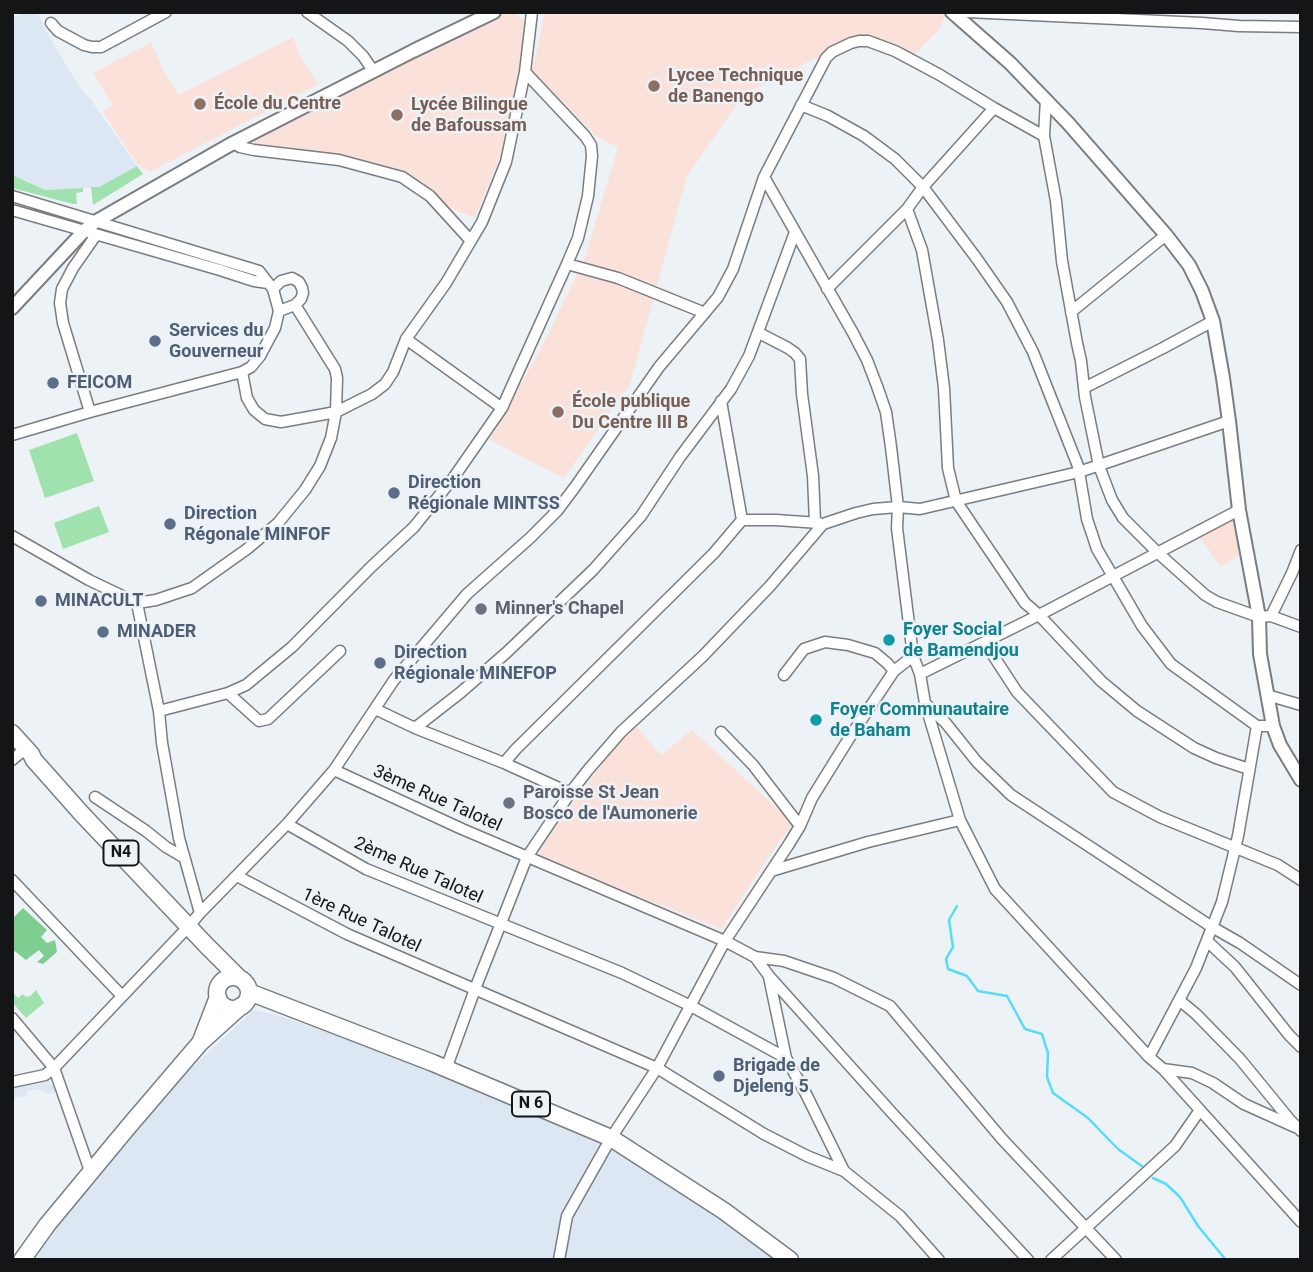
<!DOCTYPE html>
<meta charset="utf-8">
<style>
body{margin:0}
#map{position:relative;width:1313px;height:1272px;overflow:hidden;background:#edf2f7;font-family:Roboto,sans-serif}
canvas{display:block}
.frame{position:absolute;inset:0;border:14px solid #131517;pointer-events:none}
</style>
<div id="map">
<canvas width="1313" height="1272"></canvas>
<div class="frame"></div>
</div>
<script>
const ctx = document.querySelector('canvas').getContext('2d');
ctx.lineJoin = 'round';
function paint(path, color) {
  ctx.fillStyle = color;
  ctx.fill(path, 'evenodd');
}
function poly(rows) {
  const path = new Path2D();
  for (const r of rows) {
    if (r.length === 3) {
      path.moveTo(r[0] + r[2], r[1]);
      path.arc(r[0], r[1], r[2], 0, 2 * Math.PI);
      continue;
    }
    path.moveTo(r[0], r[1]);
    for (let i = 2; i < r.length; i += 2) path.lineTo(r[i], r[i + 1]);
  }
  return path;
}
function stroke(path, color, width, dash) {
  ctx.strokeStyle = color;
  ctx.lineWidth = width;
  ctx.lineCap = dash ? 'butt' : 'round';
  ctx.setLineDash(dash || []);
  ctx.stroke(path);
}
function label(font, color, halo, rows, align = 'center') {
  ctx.font = font + ' Roboto,sans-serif';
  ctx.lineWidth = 5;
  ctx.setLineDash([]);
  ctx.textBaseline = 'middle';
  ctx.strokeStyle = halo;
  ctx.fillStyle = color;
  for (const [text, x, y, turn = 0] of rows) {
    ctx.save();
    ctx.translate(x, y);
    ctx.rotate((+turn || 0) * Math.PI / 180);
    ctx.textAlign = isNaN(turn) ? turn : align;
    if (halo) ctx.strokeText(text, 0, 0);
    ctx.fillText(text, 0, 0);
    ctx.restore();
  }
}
const built = poly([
 [22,12,37,12,51,40,79,86,91,100,137,166,99,187,45,190,12,175,12,19],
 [254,1010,277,1015,426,1066,594,1138,671,1181,783,1260,25,1260,175,1083],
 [49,1081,58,1092,51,1094,37,1089,27,1091,27,1096,12,1098,12,1086]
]);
const education = poly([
 [494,12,513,12,528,24,516,102,507,140,475,218,439,203,396,179,363,165,257,149,250,129],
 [545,12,943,12,946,15,938,31,914,55,862,36,781,75,743,96,687,176,630,384,564,478,490,440,539,352,584,261,618,147,598,138,532,72],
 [293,37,301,58,319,84,150,172,138,165,103,112,113,106,93,73,151,43,167,77,179,95],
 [1233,517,1239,554,1238,556,1221,567,1198,535],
 [637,727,661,755,692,730,793,823,761,868,722,929,566,868,538,855,561,819,617,745]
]);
const green = poly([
 [137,166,143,174,93,205,91,187,99,187],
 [12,175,45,190,83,188,83,192,76,193,77,204,73,204,12,188],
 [77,433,94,481,45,498,29,450],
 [99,506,109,532,63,549,54,523],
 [36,990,44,1003,26,1018,12,1002,12,992,18,998,23,994,26,997,30,996]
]);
const forest = poly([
 [23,908,47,930,41,937,47,943,55,940,57,952,43,964,37,962,44,956,39,950,26,960,12,949,12,919]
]);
const stream = poly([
 [957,906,949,920,953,947,946,959,948,969,967,976,978,991,1007,996,1025,1029,1042,1034,1048,1053,1047,1077,1053,1093,1088,1118,1118,1149,1143,1167],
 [1153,1178,1166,1184,1180,1197,1198,1226,1226,1260]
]);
const minor = poly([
 [307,12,348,41,363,56,374,72],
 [967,12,1202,23,1239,26,1301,27],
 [51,23,58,31,84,45,92,47,101,47,166,12],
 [1046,99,1044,136,1056,201,1062,261,1077,343,1081,361,1085,397,1099,466,1112,500,1123,518,1157,552,1205,595,1217,602,1259,617,1271,616,1301,627],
 [801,105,828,116,864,136,895,159,923,187,977,259,1007,302,1033,352,1078,466,1087,519,1097,549,1142,626,1171,664,1257,726,1273,726],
 [233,143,240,147,254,150,339,160,402,177,430,196,471,241],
 [764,177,853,333,867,360,877,386,886,412,891,447,898,507,897,528,913,656,920,674,925,703,960,820,995,889,1149,1057,1163,1069,1301,1222],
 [12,196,259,271,273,289,279,311,275,328,260,356,251,367,242,372,90,412,12,435],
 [907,209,922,250,938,340,944,388,948,468,956,501,1025,603,1039,615,1101,681,1137,711,1194,748,1216,758,1249,769],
 [12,210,220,270,254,281,268,283],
 [567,264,618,278,705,313],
 [273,289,281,281,292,278,299,282,302,288,303,293,301,299,295,305,279,311],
 [827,289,907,209,923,187,994,108],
 [1071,312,1166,235],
 [759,333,788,348,795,353,800,359,802,394,813,476,815,522],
 [406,339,502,408],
 [242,372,247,398,254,410,265,419,281,422,336,412,372,394,385,384,393,372,406,339,446,283,482,222,506,162,525,72,532,12],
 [1084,388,1163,348,1213,321],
 [90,412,63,323,60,303,62,289,73,268,96,235],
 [742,520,776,520,819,523],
 [12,536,89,580,137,603,156,600,192,588,247,549,278,523,305,490,320,466,331,438,336,412,337,378,335,369,295,305],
 [137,603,159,711,162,743,179,838,200,913],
 [1271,616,1292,573,1301,550],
 [985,643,1017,692,1113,792,1160,817,1278,865,1301,880],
 [920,674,1039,615,1239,510],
 [784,675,804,649,825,642,848,645,875,653,887,663,894,671],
 [228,693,259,721,268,719,340,651],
 [1267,695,1301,705],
 [928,706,945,722,977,762,1011,795,1212,927,1240,943,1301,985],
 [375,709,415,728,504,763,570,793],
 [159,711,228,693,246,685,292,647,371,567,414,527,454,477,502,408,567,264,578,238,588,196,592,156,591,145,585,136,525,72],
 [415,728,460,693,506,653,593,570,641,516,680,457,731,389,749,356,795,232],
 [721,732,753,765,800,826],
 [12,760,26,748],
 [504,763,516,749,714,553,742,520,721,401],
 [334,770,462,829,725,941,755,957,784,961,834,978,890,1006,1002,1139,1116,1260],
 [95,797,146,831,166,847,183,857],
 [287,824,366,869,622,973,691,1006,786,1058],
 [771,871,868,842,960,820],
 [237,876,347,934,657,1068,764,1134,807,1156,844,1171,900,1216,939,1260],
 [12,880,122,996],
 [1207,941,1235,967,1289,1035,1301,1047],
 [755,957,769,976,893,1114,1028,1260],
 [769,977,786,1058,806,1094,844,1171],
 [1179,1000,1196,1014,1240,1059,1290,1120,1301,1131],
 [12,1018,54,1068,90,1171],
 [1149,1057,1196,968,1222,902,1238,836,1257,726],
 [446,1069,475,989,527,857,570,793,588,770,621,732,703,656,770,586,823,524,856,513,873,509,898,507,920,509,1079,472,1229,421],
 [1163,1069,1192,1073,1213,1083,1244,1104,1295,1127],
 [12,1082,45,1075,54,1068,189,926,200,913,287,824,334,770,394,680,467,594,530,538,557,511,575,487,659,367,718,297,733,269,764,177,826,58,832,52,851,43,859,41,868,41,895,51,940,75,994,108,1044,136],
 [559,1260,567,1216,611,1138,657,1068,725,941,789,844,800,826,812,798,848,740,894,671,913,656],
 [1051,1260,1175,1146,1200,1110]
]);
const tertiary = poly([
 [952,12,1010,63,1068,123,1166,235,1189,265,1202,291,1213,321,1223,378,1229,421,1239,510,1259,617,1260,654,1273,726,1280,745,1301,780],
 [12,308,84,231,95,222,233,143,413,51,494,12]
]);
const trunk = poly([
 [12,733,31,754,34,760,81,813,207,946,239,978],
 [233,993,16],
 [249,992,433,1063,611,1138,724,1211,790,1260],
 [201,1041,218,997],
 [22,1260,47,1225,129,1126,200,1043,241,1006]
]);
const markers = [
 [654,86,7,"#8d6e63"],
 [200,104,7,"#8d6e63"],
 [397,115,7,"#8d6e63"],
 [155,341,7,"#5c6f8a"],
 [53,383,7,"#5c6f8a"],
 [558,412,7,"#8d6e63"],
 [394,493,7,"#5c6f8a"],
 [170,524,7,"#5c6f8a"],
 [41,601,7,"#5c6f8a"],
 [481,609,7,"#6b7280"],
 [103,632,7,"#5c6f8a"],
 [889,640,7,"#0f9aa8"],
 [380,663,7,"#5c6f8a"],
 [816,720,7,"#0f9aa8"],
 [509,803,7,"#6b7280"],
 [719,1076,7,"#5c6f8a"]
];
const shields = [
 [121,853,35],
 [531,1104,38]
];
const shieldNames = [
 ["N4",121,853],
 ["N 6",531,1104]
];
const educationNames = [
 ["Lycee Technique",668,76],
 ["de Banengo",668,97],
 ["École du Centre",214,104],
 ["Lycée Bilingue",411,105],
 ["de Bafoussam",411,126],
 ["École publique",572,402],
 ["Du Centre III B",572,423]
];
const serviceNames = [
 ["Services du",169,331],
 ["Gouverneur",169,352],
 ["FEICOM",67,383],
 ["Direction",408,483],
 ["Régionale MINTSS",408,504],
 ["Direction",184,514],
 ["Régonale MINFOF",184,535],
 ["MINACULT",55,601],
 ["MINADER",117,632],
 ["Direction",394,653],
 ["Régionale MINEFOP",394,674],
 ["Brigade de",733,1066],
 ["Djeleng 5",733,1087]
];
const worshipNames = [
 ["Minner's Chapel",495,609],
 ["Paroisse St Jean",523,793],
 ["Bosco de l'Aumonerie",523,814]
];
const cultureNames = [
 ["Foyer Social",903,630],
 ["de Bamendjou",903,651],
 ["Foyer Communautaire",830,710],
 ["de Baham",830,731]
];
const streetNames = [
 ["3ème Rue Talotel",437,799,24],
 ["2ème Rue Talotel",418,871,24],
 ["1ère Rue Talotel",361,921,25]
];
paint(built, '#dde7f3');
paint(education, '#fae1d9');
paint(green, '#9fe2ad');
paint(forest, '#7dce90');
stroke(stream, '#58dcf5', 2.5);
stroke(minor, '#797d82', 13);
stroke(tertiary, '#797d82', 16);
stroke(trunk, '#797d82', 19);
stroke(minor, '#fff', 10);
stroke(tertiary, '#fff', 12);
stroke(trunk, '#fff', 16);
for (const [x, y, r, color] of markers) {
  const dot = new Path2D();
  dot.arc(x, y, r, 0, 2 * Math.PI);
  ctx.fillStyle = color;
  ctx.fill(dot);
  stroke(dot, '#edf2f7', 2.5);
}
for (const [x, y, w] of shields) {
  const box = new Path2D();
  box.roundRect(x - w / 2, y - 12.5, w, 25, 5);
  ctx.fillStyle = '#edf2f7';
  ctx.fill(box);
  stroke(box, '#131517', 2);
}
label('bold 16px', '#131517', null, shieldNames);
label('bold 18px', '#785e54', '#edf2f7', educationNames, 'left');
label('bold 18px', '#4e5e75', '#edf2f7', serviceNames, 'left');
label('bold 18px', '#5b616d', '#edf2f7', worshipNames, 'left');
label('bold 18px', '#0d838f', '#edf2f7', cultureNames, 'left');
label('18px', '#131517', '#edf2f7', streetNames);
</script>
